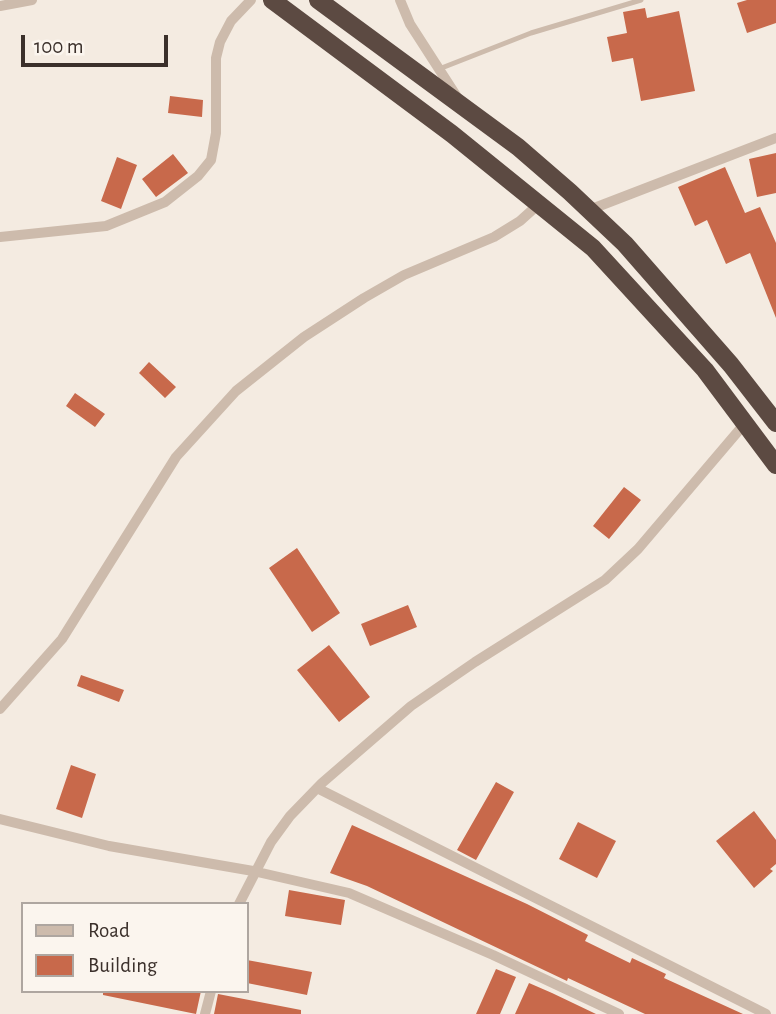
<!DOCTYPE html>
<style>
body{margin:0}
#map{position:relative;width:776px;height:1014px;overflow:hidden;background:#f4ebe1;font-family:"Alegreya Sans",sans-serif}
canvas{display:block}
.legend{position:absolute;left:21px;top:902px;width:228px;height:91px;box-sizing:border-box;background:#fbf5ee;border:2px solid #aea6a0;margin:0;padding:9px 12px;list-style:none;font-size:21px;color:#3b302b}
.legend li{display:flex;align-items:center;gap:14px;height:35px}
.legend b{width:35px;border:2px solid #aea6a0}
.scale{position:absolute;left:21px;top:35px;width:147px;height:32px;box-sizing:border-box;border:4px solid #3b302b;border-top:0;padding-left:9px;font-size:21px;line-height:24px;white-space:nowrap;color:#3b302b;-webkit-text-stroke:5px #fbf5ee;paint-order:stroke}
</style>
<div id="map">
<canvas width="776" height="1014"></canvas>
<ul class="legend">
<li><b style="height:9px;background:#cdbbac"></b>Road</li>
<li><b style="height:19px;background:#c8694b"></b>Building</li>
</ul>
<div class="scale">100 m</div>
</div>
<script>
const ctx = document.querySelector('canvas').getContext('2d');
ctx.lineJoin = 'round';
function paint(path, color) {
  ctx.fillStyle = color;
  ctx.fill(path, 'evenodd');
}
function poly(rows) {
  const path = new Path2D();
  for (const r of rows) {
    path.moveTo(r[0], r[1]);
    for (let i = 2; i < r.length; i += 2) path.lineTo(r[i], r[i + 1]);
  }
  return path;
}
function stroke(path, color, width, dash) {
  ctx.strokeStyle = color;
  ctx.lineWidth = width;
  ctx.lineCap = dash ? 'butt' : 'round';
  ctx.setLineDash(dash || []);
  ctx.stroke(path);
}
const building = poly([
 [747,0,776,0,776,23,747,33,737,3],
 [645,8,647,18,679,11,695,91,641,101,633,58,612,62,607,37,627,33,623,12],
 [170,96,203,100,202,117,168,113],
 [776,153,776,193,757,197,749,159],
 [173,154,188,173,156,197,142,179],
 [117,157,137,165,121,209,101,201],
 [725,167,745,213,760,207,776,243,776,318,750,253,726,264,707,220,695,226,678,187],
 [149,362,176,387,165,398,139,373],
 [75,393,105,414,95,427,66,406],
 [624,487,641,500,609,539,593,526],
 [297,548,340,613,312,632,269,568],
 [408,605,417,627,370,646,361,624],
 [329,645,370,697,339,722,297,670],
 [81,675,124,690,119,702,77,686],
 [71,765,96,774,82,818,56,809],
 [496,782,514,792,476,860,457,850],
 [754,811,776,840,776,864,770,869,773,871,754,888,716,841],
 [578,822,616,841,597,878,559,859],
 [352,825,527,904,588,935,585,941,630,963,632,958,666,974,664,978,743,1014,645,1014,568,978,567,981,367,886,330,873],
 [289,890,345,900,341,925,285,916],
 [247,960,312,972,307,995,247,983],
 [496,969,516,977,500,1014,476,1014],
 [529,983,552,993,596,1014,515,1014],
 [103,991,201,991,196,1014,103,995],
 [218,994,301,1010,301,1014,214,1014]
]);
const lane = poly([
 [439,69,531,33,641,0]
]);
const street = poly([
 [400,0,410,24,457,97],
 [0,6,32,0],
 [589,210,776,138],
 [0,237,106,226,165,202,198,176,211,160,216,133,216,58,220,42,231,21,251,0],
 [0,709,62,639,176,457,236,391,304,337,364,298,404,275,494,237,520,221,540,203],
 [317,788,766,1014],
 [0,819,109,846,253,871,349,893,493,955,619,1014],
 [239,904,271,842,290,816,322,783,411,706,475,662,605,580,638,549,746,422],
 [205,1014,211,991]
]);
const highway = poly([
 [272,0,452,134,593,248,705,370,776,465],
 [318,0,518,147,570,192,625,244,731,365,776,423]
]);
paint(building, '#c8694b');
stroke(lane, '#cdbbac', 5);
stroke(street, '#cdbbac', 10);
stroke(highway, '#5c4a42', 18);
</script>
